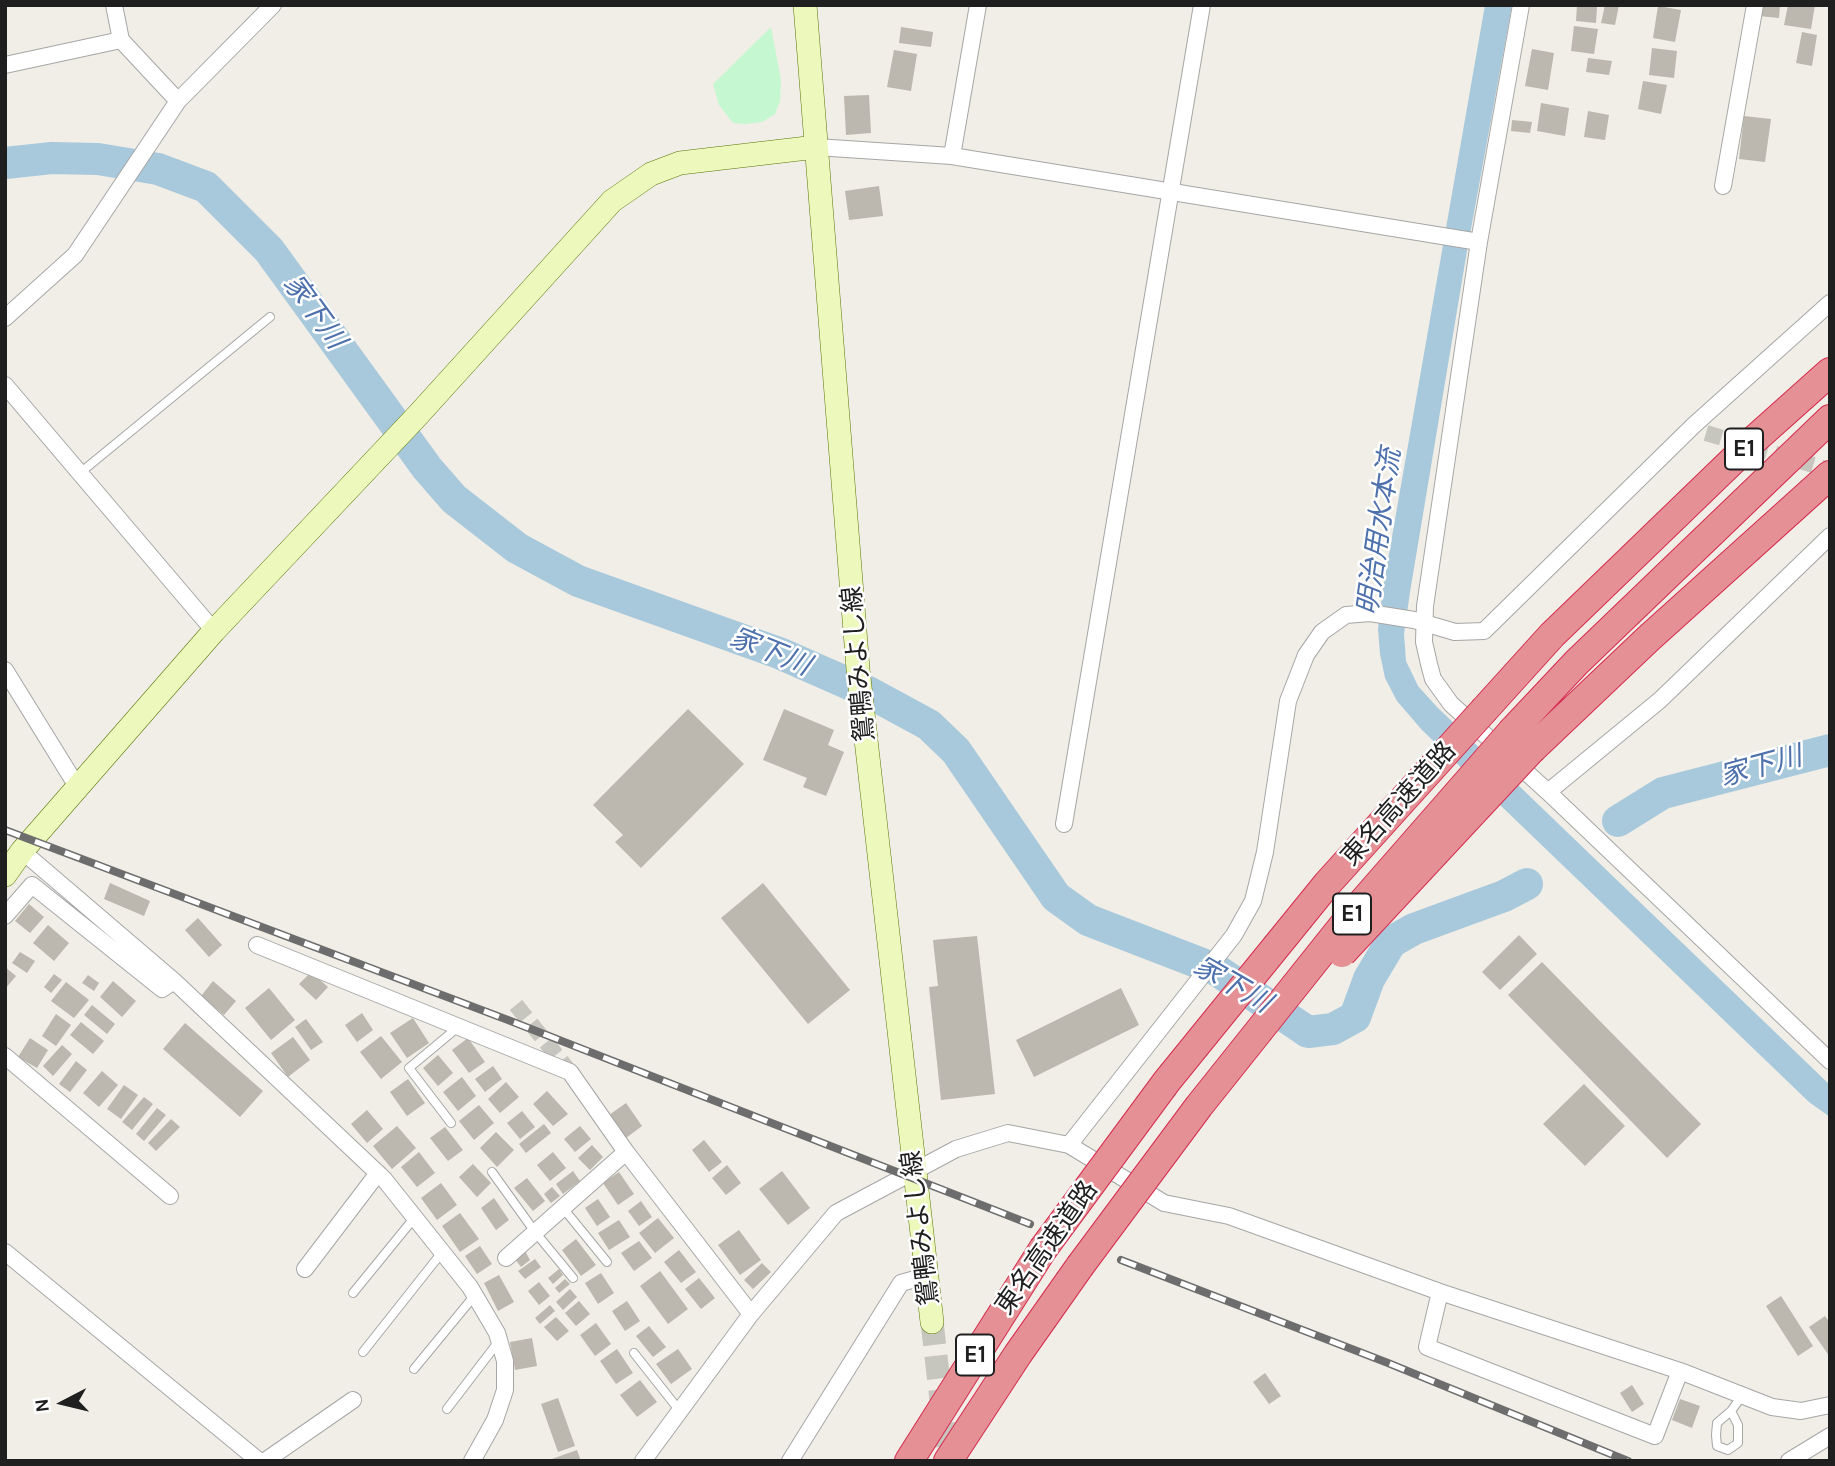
<!DOCTYPE html>
<meta charset="utf-8">
<style>
body{margin:0}
#map{position:relative;width:1835px;height:1466px;overflow:hidden;background:#f0eee6;font-family:Karla,sans-serif}
canvas{display:block}
.frame{position:absolute;inset:0;border:7px solid #1f1f1f;pointer-events:none}
.north{position:absolute;left:28px;top:1368px;width:70px;height:70px;-webkit-text-stroke:5px #fff;paint-order:stroke;rotate:263deg;font-size:19px;font-weight:700;line-height:28px;text-align:center;color:#1f1f1f}
.north::after{content:'';display:block;margin:auto;width:24px;height:32px;background:#1f1f1f;clip-path:polygon(50% 0,100% 100%,50% 72%,0 100%)}
</style>
<div id="map">
<canvas width="1835" height="1466"></canvas>
<div class="frame"></div>
<div class="north">N</div>
</div>
<script>
const ctx = document.querySelector('canvas').getContext('2d');
ctx.lineJoin = 'round';
function paint(path, color) {
  ctx.fillStyle = color;
  ctx.fill(path, 'evenodd');
}
function poly(rows) {
  const path = new Path2D();
  for (const r of rows) {
    path.moveTo(r[0], r[1]);
    for (let i = 2; i < r.length; i += 2) path.lineTo(r[i], r[i + 1]);
  }
  return path;
}
function stroke(path, color, width, dash) {
  ctx.strokeStyle = color;
  ctx.lineWidth = width;
  ctx.lineCap = dash ? 'butt' : 'round';
  ctx.setLineDash(dash || []);
  ctx.stroke(path);
}
function label(font, color, halo, rows, align = 'center') {
  ctx.font = font + ' Karla,"Noto Sans JP",sans-serif';
  ctx.lineWidth = 5;
  ctx.setLineDash([]);
  ctx.textBaseline = 'middle';
  ctx.strokeStyle = halo;
  ctx.fillStyle = color;
  for (const [text, x, y, turn = 0] of rows) {
    ctx.save();
    ctx.translate(x, y);
    ctx.rotate((+turn || 0) * Math.PI / 180);
    ctx.textAlign = isNaN(turn) ? turn : align;
    if (halo) ctx.strokeText(text, 0, 0);
    ctx.fillText(text, 0, 0);
    ctx.restore();
  }
}
const park = poly([
 [771,27,781,80,780,101,775,114,762,122,746,124,733,123,719,105,713,84]
]);
const water = poly([
 [1485,5,1512,5,1467,251,1410,592,1404,634,1406,661,1418,686,1437,707,1830,1085,1830,1117,1809,1102,1422,730,1397,701,1385,678,1380,654,1378,629,1383,588]
]);
const river = poly([
 [5,163,52,158,98,159,158,169,206,187,269,250,427,468,454,499,517,548,578,581,779,653,870,693,929,725,956,751,1056,897,1088,920,1215,969,1308,1032,1333,1029,1355,1017,1369,979,1391,942,1414,929,1504,896,1527,884],
 [1618,821,1663,793,1830,750]
]);
const building = poly([
 [1577,5,1597,7,1596,23,1576,21],
 [1605,5,1619,5,1615,25,1601,23],
 [1760,5,1780,5,1779,18,1759,16],
 [1788,5,1815,5,1811,29,1784,25],
 [1658,6,1681,10,1675,42,1653,38],
 [1574,26,1598,29,1594,54,1571,51],
 [901,27,933,32,931,47,899,43],
 [1802,32,1817,35,1812,66,1796,63],
 [1652,48,1677,51,1674,78,1649,75],
 [1532,49,1554,53,1548,90,1525,86],
 [894,50,917,54,911,91,887,87],
 [1588,58,1612,61,1609,75,1586,72],
 [1643,81,1667,85,1661,114,1638,109],
 [869,95,871,133,846,135,844,96],
 [1541,103,1569,108,1565,136,1537,131],
 [1588,111,1609,115,1605,140,1584,137],
 [1744,116,1771,119,1765,162,1739,159],
 [1512,120,1532,122,1530,133,1511,131],
 [879,186,883,216,849,220,845,191],
 [688,709,744,764,641,868,615,842,623,835,593,805],
 [784,709,834,730,828,745,844,752,826,796,803,787,807,778,763,760],
 [110,883,150,901,144,916,104,899],
 [763,883,850,990,808,1024,721,918],
 [29,904,44,917,30,933,15,921],
 [198,918,222,945,209,957,185,930],
 [48,925,69,943,54,961,33,943],
 [1519,935,1537,954,1500,990,1482,972],
 [977,936,995,1094,941,1100,929,987,938,986,933,940],
 [20,952,35,961,27,973,12,963],
 [1542,962,1701,1124,1667,1158,1508,995],
 [5,967,16,976,5,989],
 [311,972,328,987,316,1000,299,984],
 [54,974,62,980,51,993,44,987],
 [88,975,99,983,94,991,82,983],
 [113,981,136,1001,122,1017,100,997],
 [213,981,236,1001,224,1015,201,996],
 [66,982,89,1000,74,1018,51,1001],
 [269,988,295,1020,271,1040,245,1008],
 [1121,988,1139,1025,1034,1077,1016,1040],
 [92,1005,115,1024,107,1034,84,1015],
 [362,1013,373,1030,357,1042,345,1025],
 [56,1014,71,1025,56,1046,42,1036],
 [413,1018,429,1043,407,1058,390,1033],
 [306,1019,323,1042,311,1050,295,1027],
 [81,1022,104,1041,93,1054,70,1035],
 [185,1023,263,1091,240,1117,163,1049],
 [381,1036,402,1062,381,1079,360,1052],
 [293,1037,310,1060,288,1077,271,1053],
 [30,1038,48,1050,37,1068,18,1057],
 [468,1038,485,1062,469,1073,452,1050],
 [62,1045,72,1054,53,1076,43,1066],
 [438,1055,453,1073,438,1086,423,1068],
 [76,1061,87,1070,70,1092,59,1084],
 [493,1066,502,1079,485,1092,475,1079],
 [102,1071,118,1085,99,1107,83,1093],
 [462,1077,476,1096,458,1111,443,1092],
 [408,1079,425,1103,407,1116,390,1092],
 [506,1082,519,1097,500,1113,488,1099],
 [1584,1084,1625,1126,1585,1166,1543,1124],
 [124,1085,138,1095,121,1119,107,1109],
 [547,1091,568,1114,553,1126,533,1104],
 [144,1097,153,1104,132,1130,122,1122],
 [626,1103,642,1126,626,1138,609,1115],
 [479,1105,494,1123,474,1140,459,1121],
 [157,1108,166,1115,144,1141,136,1134],
 [367,1110,383,1129,367,1143,351,1124],
 [522,1111,535,1127,520,1139,507,1123],
 [171,1119,180,1127,156,1151,148,1143],
 [544,1124,551,1133,526,1153,519,1144],
 [397,1126,416,1148,392,1169,373,1146],
 [580,1126,591,1139,575,1152,564,1139],
 [445,1127,463,1150,448,1161,430,1138],
 [496,1132,514,1150,497,1167,480,1148],
 [704,1140,722,1162,709,1172,692,1150],
 [592,1145,603,1157,590,1170,578,1158],
 [419,1152,435,1173,417,1187,401,1167],
 [553,1152,566,1168,550,1181,537,1165],
 [473,1164,491,1183,477,1197,459,1177],
 [727,1165,741,1183,726,1195,712,1178],
 [573,1171,580,1181,563,1194,556,1184],
 [782,1171,810,1208,788,1225,759,1189],
 [619,1172,634,1194,618,1205,603,1183],
 [527,1178,545,1201,533,1211,514,1188],
 [441,1183,457,1205,437,1220,421,1198],
 [552,1187,560,1196,551,1203,544,1194],
 [494,1198,509,1220,496,1230,481,1208],
 [598,1199,610,1217,597,1226,585,1208],
 [641,1201,652,1217,639,1226,628,1211],
 [460,1213,479,1239,460,1252,442,1226],
 [658,1218,674,1238,655,1253,639,1233],
 [619,1220,630,1237,609,1250,598,1233],
 [739,1230,761,1260,740,1275,718,1245],
 [576,1239,596,1265,581,1276,562,1250],
 [639,1241,652,1258,634,1271,621,1253],
 [480,1246,492,1264,477,1274,465,1256],
 [679,1250,696,1272,681,1283,664,1262],
 [525,1251,530,1260,521,1267,515,1259],
 [535,1259,541,1267,525,1279,518,1271],
 [762,1263,771,1272,753,1289,744,1280],
 [559,1269,563,1275,553,1284,548,1278],
 [660,1271,688,1309,668,1324,640,1286],
 [601,1273,614,1293,598,1304,585,1283],
 [499,1275,514,1302,498,1311,484,1283],
 [699,1278,715,1298,701,1309,685,1289],
 [565,1279,570,1284,559,1293,555,1288],
 [539,1282,550,1296,539,1305,528,1291],
 [570,1289,577,1297,563,1310,556,1302],
 [1781,1296,1813,1346,1798,1356,1766,1306],
 [579,1301,590,1314,576,1326,565,1313],
 [627,1301,640,1321,625,1331,612,1311],
 [550,1305,555,1311,540,1324,535,1318],
 [1825,1316,1830,1323,1830,1357,1809,1327],
 [556,1317,569,1331,557,1341,544,1327],
 [596,1323,611,1344,595,1356,580,1335],
 [649,1326,666,1347,653,1357,636,1336],
 [532,1338,537,1366,515,1370,510,1342],
 [617,1349,633,1373,616,1384,600,1361],
 [678,1349,692,1369,671,1384,656,1364],
 [1265,1373,1281,1396,1269,1404,1253,1382],
 [640,1380,657,1402,637,1417,620,1395],
 [1632,1385,1644,1404,1632,1412,1620,1393],
 [558,1398,575,1446,558,1452,541,1404],
 [1680,1399,1700,1406,1692,1428,1672,1420],
 [577,1450,581,1461,549,1461,549,1460]
]);
const streetTunnel = poly([
 [1706,433,1830,470],
 [516,1005,570,1072]
]);
const secondaryTunnel = poly([
 [932,1322,948,1461]
]);
const lane = poly([
 [80,473,270,317],
 [451,1123,409,1068,457,1028],
 [492,1172,535,1232,573,1278],
 [563,1208,607,1262],
 [353,1293,415,1217],
 [363,1352,443,1251],
 [634,1353,679,1410],
 [414,1369,475,1295],
 [447,1409,499,1341],
 [1731,1411,1717,1423,1716,1435,1717,1446,1728,1450,1738,1443,1738,1425,1731,1411,1742,1396]
]);
const street = poly([
 [114,5,121,40,178,101],
 [1521,5,1479,242,1425,606,1424,642,1429,664,1433,679,1451,704,1548,792,1830,1061],
 [5,65,121,40],
 [816,147,952,156,1479,242],
 [952,156,978,5],
 [1723,186,1755,5],
 [5,318,75,255,178,101,273,5],
 [5,385,214,631],
 [5,670,78,788],
 [1548,792,1660,700,1830,536],
 [1064,824,1202,5],
 [22,851,174,981,384,1179,470,1287,497,1333,505,1361,505,1390,495,1420,472,1461],
 [5,916,32,885,162,989,174,981],
 [257,945,570,1072,626,1152,751,1314],
 [5,1056,170,1196],
 [1069,1145,1164,1203,1229,1216,1440,1292,1680,1371,1772,1407,1801,1411,1830,1405],
 [5,1252,259,1461],
 [506,1258,626,1152],
 [305,1269,378,1173],
 [1440,1292,1427,1347,1655,1436,1680,1371],
 [265,1461,353,1400],
 [643,1461,751,1314,836,1213,956,1149,1008,1133,1069,1145,1234,935,1253,901,1265,852,1288,701,1306,655,1322,632,1346,615,1370,613,1414,620,1455,632,1484,631,1694,425,1830,303],
 [790,1461,901,1283,926,1276],
 [1789,1461,1830,1436]
]);
const secondary = poly([
 [805,5,858,669,932,1322],
 [5,875,22,851,214,631,418,415,612,201,651,174,680,163,816,147]
]);
const highway = poly([
 [1485,709,1552,635,1755,439,1830,372],
 [1513,730,1577,662,1830,419],
 [1532,749,1649,638,1830,475],
 [909,1461,1043,1249],
 [948,1461,1018,1354,1080,1266]
]);
const rail = poly([
 [5,830,508,1020,1030,1224],
 [1121,1260,1388,1363,1628,1461]
]);
const highwayBridge = poly([
 [1342,953,1532,749],
 [1043,1249,1167,1081,1327,884,1485,709],
 [1080,1266,1199,1106,1353,913,1513,730]
]);
const shields = [
 [1744,449,38],
 [1352,914,38],
 [975,1355,38]
];
const shieldNames = [
 ["E1",1744,449],
 ["E1",1352,914],
 ["E1",975,1355]
];
const streetNames = [
 ["鴛鴨みよし線",859,664,-95],
 ["東名高速道路",1399,804,-48],
 ["鴛鴨みよし線",921,1228,-97],
 ["東名高速道路",1047,1248,-55]
];
const waterNames = [
 ["家下川",314,312,54],
 ["明治用水本流",1380,532,-82],
 ["家下川",770,652,22],
 ["家下川",1761,767,-15],
 ["家下川",1232,985,30]
];
paint(park, '#c5f8d0');
paint(water, '#a8c9dc');
stroke(river, '#a8c9dc', 32);
paint(building, '#bcb7af');
stroke(streetTunnel, '#c6c5be', 16, [16, 8]);
stroke(secondaryTunnel, '#c6c5be', 23, [23, 11]);
stroke(lane, '#a6a6a6', 10);
stroke(street, '#a6a6a6', 18);
stroke(secondary, '#5b7508', 24);
stroke(highway, '#d62b4f', 30);
stroke(lane, '#fff', 8);
stroke(street, '#fff', 16);
stroke(secondary, '#edf8bc', 23);
stroke(highway, '#e59095', 28);
stroke(rail, '#6d6d6d', 8);
stroke(rail, '#fff', 5, [16]);
stroke(highwayBridge, '#d62b4f', 30, []);
stroke(highwayBridge, '#e59095', 28);
for (const [x, y, w] of shields) {
  const box = new Path2D();
  box.roundRect(x - w / 2, y - 20.5, w, 41, 5);
  ctx.fillStyle = '#fff';
  ctx.fill(box);
  stroke(box, '#1f1f1f', 2);
}
label('bold 24px', '#1f1f1f', null, shieldNames);
label('26px', '#1f1f1f', '#fff', streetNames);
label('italic 28px', '#4e71ad', '#fff', waterNames);
</script>
